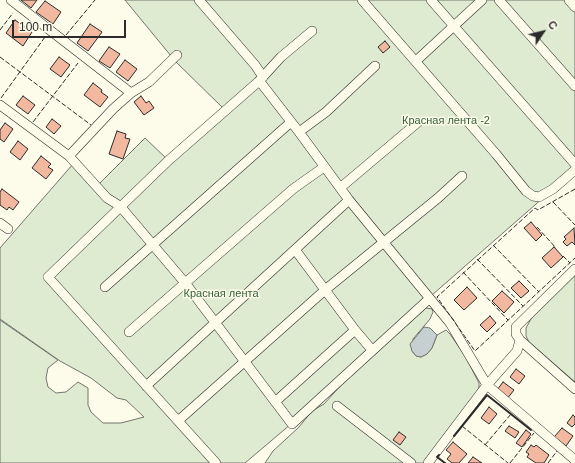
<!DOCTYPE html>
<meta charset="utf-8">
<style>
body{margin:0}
#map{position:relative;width:575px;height:463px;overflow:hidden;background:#fdfbea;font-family:Helvetica,sans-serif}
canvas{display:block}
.north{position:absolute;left:523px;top:12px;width:40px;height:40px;-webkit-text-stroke:3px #fdfbea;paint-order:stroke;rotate:55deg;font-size:11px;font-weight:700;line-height:16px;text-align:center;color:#2b2b2b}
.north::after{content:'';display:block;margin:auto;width:14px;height:18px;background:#2b2b2b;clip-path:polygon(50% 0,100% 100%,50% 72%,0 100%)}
.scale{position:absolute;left:12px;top:20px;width:114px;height:18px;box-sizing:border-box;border:2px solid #2b2b2b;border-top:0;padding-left:5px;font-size:12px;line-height:14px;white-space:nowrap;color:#2b2b2b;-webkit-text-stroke:3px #fdfbea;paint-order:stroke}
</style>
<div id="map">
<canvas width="575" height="463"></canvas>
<div class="north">С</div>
<div class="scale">100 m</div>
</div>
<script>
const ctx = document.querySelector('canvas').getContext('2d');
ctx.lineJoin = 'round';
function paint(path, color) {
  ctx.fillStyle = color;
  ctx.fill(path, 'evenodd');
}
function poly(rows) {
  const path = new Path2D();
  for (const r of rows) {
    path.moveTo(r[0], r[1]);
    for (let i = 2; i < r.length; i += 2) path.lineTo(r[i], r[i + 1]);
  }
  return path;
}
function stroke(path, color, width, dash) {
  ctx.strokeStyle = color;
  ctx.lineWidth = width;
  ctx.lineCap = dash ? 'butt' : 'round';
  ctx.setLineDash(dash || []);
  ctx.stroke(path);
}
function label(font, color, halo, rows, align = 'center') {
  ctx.font = font + ' Helvetica,sans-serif';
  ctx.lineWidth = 3;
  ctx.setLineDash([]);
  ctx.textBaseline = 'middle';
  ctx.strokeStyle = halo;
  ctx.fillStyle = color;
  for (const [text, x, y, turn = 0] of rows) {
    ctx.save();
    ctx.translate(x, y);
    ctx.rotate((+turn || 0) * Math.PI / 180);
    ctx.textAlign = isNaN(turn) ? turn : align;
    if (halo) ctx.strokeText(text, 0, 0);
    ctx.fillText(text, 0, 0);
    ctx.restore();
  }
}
const green = poly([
 [125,0,575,0,575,170,432,295,261,84,224,109,176,62,125,0],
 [260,85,429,298,291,424,245,463,0,463,0,320,58,360,48,368,46,378,48,387,56,393,66,392,78,382,88,388,88,405,91,412,103,423,121,423,144,417,126,400,117,398,91,378,60,361,0,319,0,248,73,164,96,187,145,138,169,161,260,85],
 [575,275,575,382,529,342,526,336,526,328,532,317,575,275],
 [426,308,432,309,433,312,430,319,413,339,412,351,416,356,421,357,427,354,432,348,437,335,446,330,450,334,465,356,479,383,479,391,425,463,265,463,273,451,299,427,312,411,324,404,343,383,426,308]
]);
const water = poly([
 [424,327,430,328,437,335,432,348,427,354,421,357,416,356,412,351,410,344,424,327]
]);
const building = poly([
 [21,0,37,0,31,8,21,0],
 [45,1,61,12,53,24,36,12,45,1],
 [15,20,32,32,23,46,6,33,15,20],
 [90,24,102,32,88,51,77,43,90,24],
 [385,41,390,47,383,53,378,47,385,41],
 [109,47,120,54,110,68,99,61,109,47],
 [59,57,70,65,61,77,50,69,59,57],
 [125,60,137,69,128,81,116,72,125,60],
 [93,83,102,90,101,92,108,97,100,107,84,95,93,83],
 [23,96,35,105,28,114,16,105,23,96],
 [141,96,146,103,149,101,154,108,144,115,134,102,141,96],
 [52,119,61,126,54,134,46,127,52,119],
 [5,123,13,129,4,142,0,139,0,130,5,123],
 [117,131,126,134,125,138,130,139,123,159,109,154,117,131],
 [18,141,28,149,20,160,10,152,18,141],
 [41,156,51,164,48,167,53,170,46,179,32,168,41,156],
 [2,189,19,202,13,210,9,207,7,210,0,205,0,192,2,189],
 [531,222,542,235,536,241,524,228,531,222],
 [574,228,575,245,572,242,567,246,563,242,566,239,564,237,574,228],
 [554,247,563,257,551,268,542,258,554,247],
 [519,281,529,291,521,298,511,288,519,281],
 [467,287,477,298,464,310,454,300,467,287],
 [502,291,514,302,504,313,492,301,502,291],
 [490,316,496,323,487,332,480,325,490,316],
 [516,369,525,376,519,384,510,377,516,369],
 [503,382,514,390,507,399,497,390,503,382],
 [489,407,497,414,489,424,481,418,489,407],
 [573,415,575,417,575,424,572,427,567,423,573,415],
 [509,426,519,432,515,438,505,431,509,426],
 [562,428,573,436,566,446,554,437,562,428],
 [526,430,531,434,522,447,516,443,526,430],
 [399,432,406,437,400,445,393,440,399,432],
 [453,442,467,454,459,463,452,463,447,459,451,454,446,450,453,442],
 [531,445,534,447,536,445,549,455,544,463,536,463,527,457,529,454,526,452,531,445],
 [473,457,482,463,468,463,473,457]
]);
const minor = poly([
 [11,0,131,93],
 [199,0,255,65,263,77],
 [362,0,496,154,526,191,533,196,539,197,553,189,575,170],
 [431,0,575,164],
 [499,0,575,86],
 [569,0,575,7],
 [416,61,482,0],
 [259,81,281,57,312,31],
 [0,105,69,156,107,198,120,206,186,284,292,424,429,299],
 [299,132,326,112,375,66],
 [69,156,113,109,131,93,149,82,177,55],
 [340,188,417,123],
 [0,223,8,229],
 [296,251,355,330,372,350],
 [105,287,291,122],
 [129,332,293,189,324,167],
 [520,340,575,389],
 [146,386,349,200],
 [275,402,355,330],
 [337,406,411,463],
 [179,420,325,290,438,198,462,176],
 [216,463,48,277,169,160,258,82,261,83,299,132,349,200,450,323,487,385,575,460],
 [428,463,487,385,517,351,520,340,516,334,516,327,575,269]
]);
const fence = poly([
 [0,30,13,13],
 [66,35,95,0],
 [0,57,91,125],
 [1,98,45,37],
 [33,122,78,63],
 [575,189,538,210,535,208,437,297,475,351,575,258],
 [553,202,575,225],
 [537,227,556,248],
 [493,245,539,292],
 [563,256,570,263],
 [477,259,523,306],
 [463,272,508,320],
 [462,426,508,463],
 [485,445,511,414],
 [510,463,534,433],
 [548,463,557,451]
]);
const wall = poly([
 [454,436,487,395,531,430],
 [439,455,437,457,445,463]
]);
const parkNames = [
 ["Красная лента -2",446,121],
 ["Красная лента",221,294]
];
paint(green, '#deebd1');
stroke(green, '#74746e', 1);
paint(water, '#c7d0d0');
stroke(water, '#74746e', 1);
paint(building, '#f2b8a0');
stroke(building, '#2b2b2b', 1);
stroke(minor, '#2b2b2b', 10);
stroke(minor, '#fdfbea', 9);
stroke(fence, '#2b2b2b', 1, [5, 2]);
stroke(wall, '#2b2b2b', 2);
label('11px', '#34623c', '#fdfbea', parkNames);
</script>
